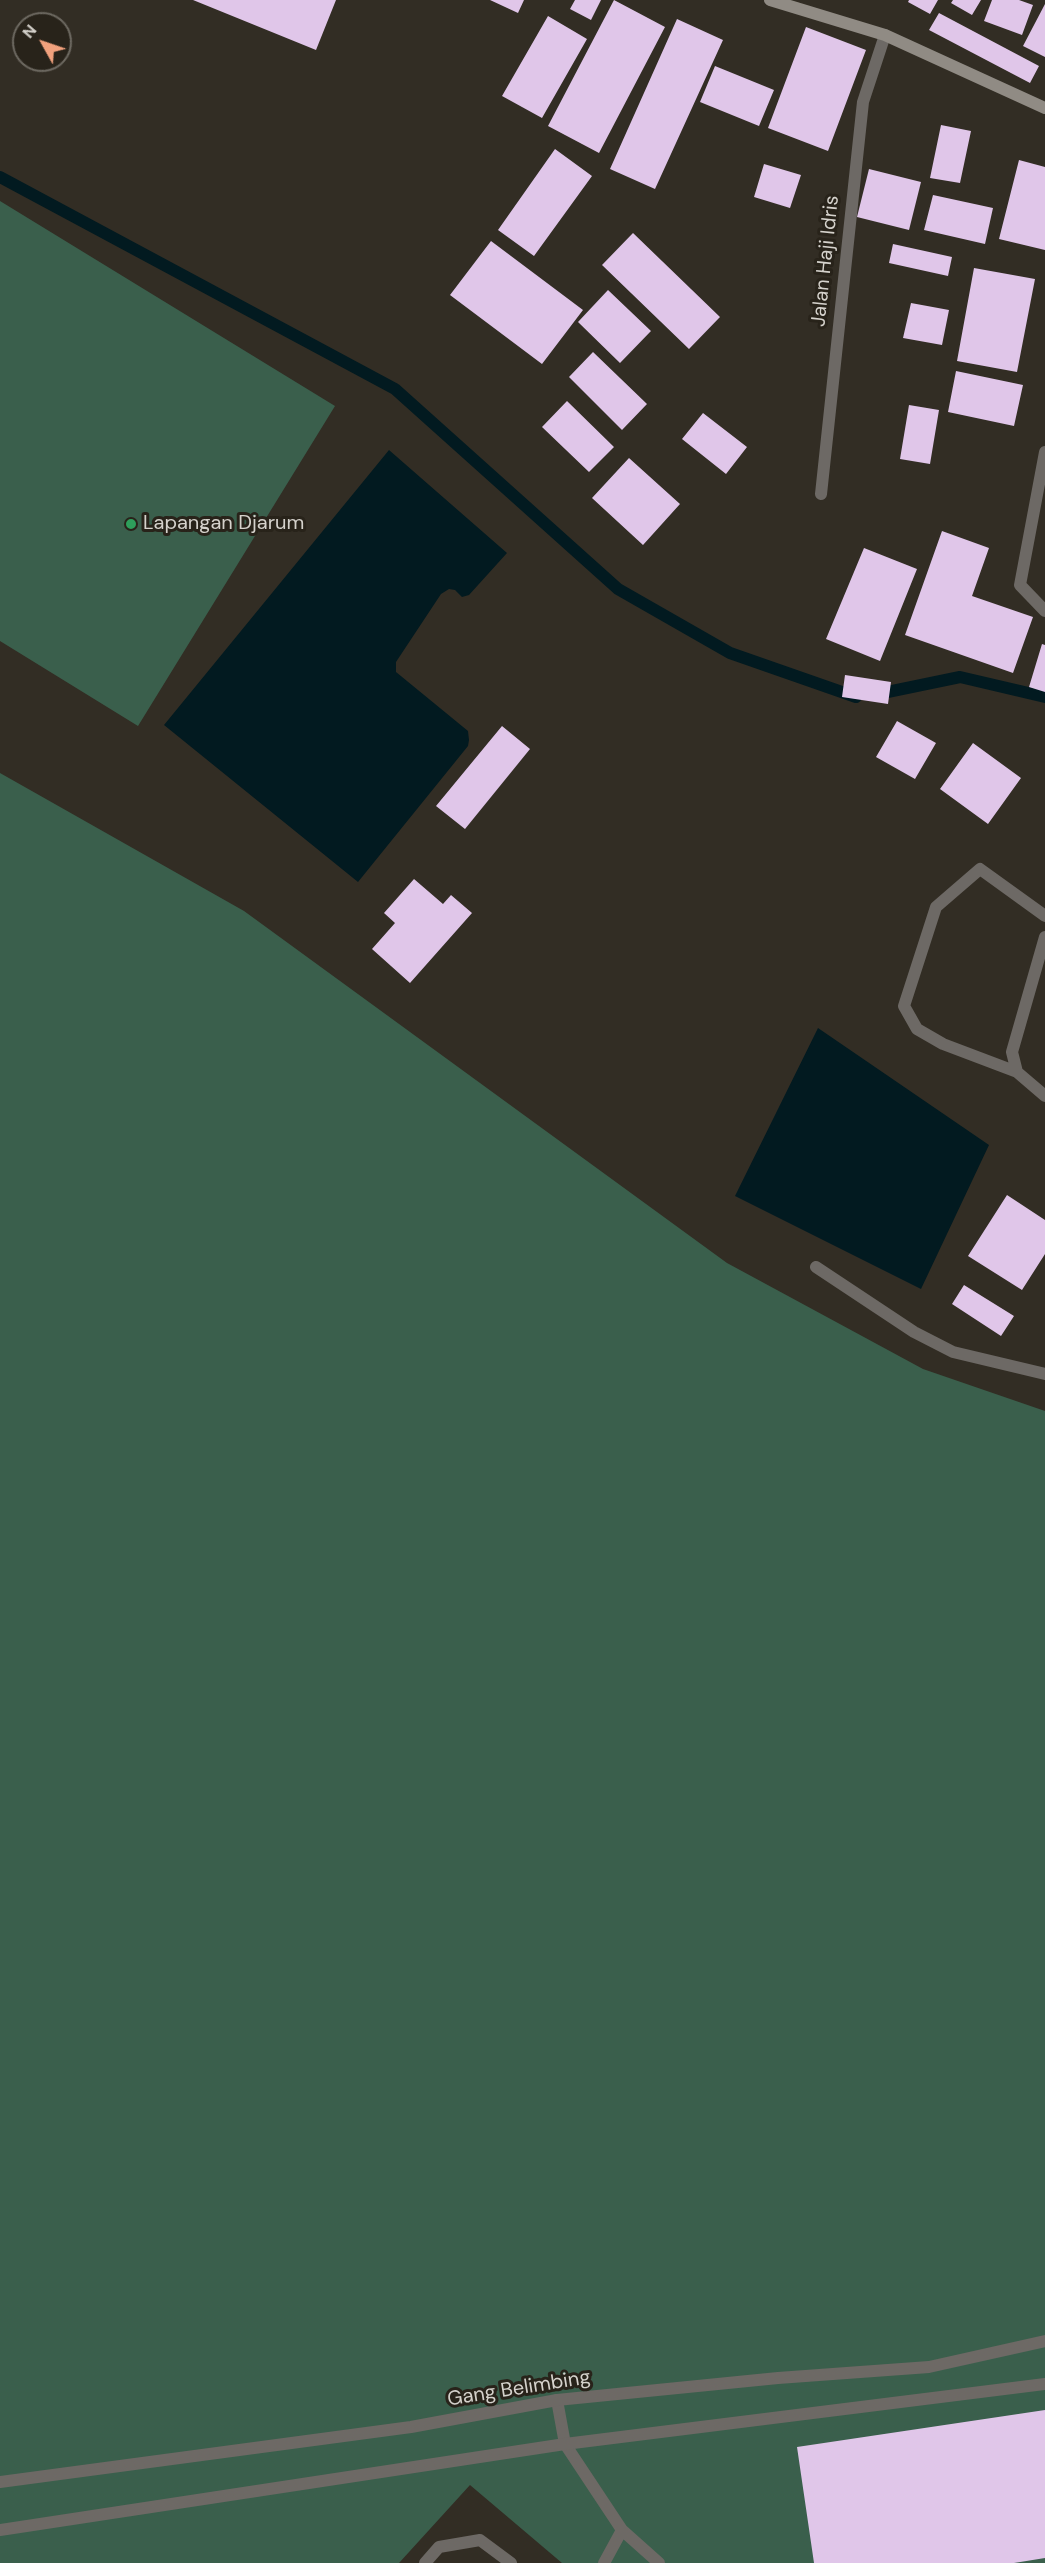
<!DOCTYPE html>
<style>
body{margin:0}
#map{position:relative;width:1045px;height:2563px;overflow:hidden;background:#322d24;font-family:"DM Sans",sans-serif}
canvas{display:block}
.north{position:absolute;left:12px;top:12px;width:60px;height:60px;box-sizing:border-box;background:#28231a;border:2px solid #6d6961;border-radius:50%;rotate:310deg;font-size:16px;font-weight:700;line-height:24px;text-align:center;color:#d5d2cc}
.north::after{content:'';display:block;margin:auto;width:21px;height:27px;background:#f1a17d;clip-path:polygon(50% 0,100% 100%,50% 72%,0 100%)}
</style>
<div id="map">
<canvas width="1045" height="2563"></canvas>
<div class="north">N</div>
</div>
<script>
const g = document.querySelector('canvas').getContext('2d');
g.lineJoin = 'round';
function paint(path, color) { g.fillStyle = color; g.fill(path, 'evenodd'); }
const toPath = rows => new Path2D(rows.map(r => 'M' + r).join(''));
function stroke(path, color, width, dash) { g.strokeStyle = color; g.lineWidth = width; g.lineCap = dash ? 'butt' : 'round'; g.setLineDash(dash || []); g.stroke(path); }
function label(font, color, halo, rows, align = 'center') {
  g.font = font + ' "DM Sans",sans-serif'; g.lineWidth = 6; g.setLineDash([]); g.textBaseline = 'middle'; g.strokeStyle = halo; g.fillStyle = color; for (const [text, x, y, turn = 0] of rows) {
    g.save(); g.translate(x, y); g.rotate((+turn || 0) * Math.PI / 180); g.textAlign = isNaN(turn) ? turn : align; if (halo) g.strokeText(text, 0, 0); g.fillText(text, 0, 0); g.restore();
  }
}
paint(toPath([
 [0,201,335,406,138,726,0,641],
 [0,773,244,911,727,1263,923,1369,1045,1411,1045,2563,562,2563,470,2485,399,2563,0,2563]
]), '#3a5f4c');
paint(toPath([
 [389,450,507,553,469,595,462,597,455,590,449,589,441,594,396,662,396,672,468,731,469,740,468,746,358,882,164,725],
 [818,1028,989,1145,921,1289,735,1196]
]), '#021a20');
stroke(toPath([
 [0,177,395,389,618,589,730,653,856,697],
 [873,695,960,677,1045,697]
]), '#021a20', 12);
paint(toPath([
 [193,0,336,0,316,50],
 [490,0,524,0,518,13],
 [575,0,601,0,591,20,570,9],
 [614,0,665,27,599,153,548,126],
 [909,0,938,0,930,14,908,2],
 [953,0,981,0,972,15,951,3],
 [992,0,1019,0,1033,5,1022,35,984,21],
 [1045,4,1045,57,1023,46],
 [939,13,1039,66,1030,83,929,30],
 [548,16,587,39,542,118,502,96],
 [677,19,723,40,655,189,610,169],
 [806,27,866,50,828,151,768,128],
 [715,66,774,90,759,126,700,102],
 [941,125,971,131,960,183,930,178],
 [555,149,592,176,534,256,498,230],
 [1019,160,1045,167,1045,250,999,239],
 [764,164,801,175,790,208,754,197],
 [869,169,921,182,909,230,857,217],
 [933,195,993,208,985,244,924,230],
 [633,233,720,317,689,349,602,265],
 [491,241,583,310,542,364,450,295],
 [893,244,952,257,948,276,889,263],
 [974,268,1035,279,1017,372,957,361],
 [608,290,651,331,620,363,578,322],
 [911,303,949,310,942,345,903,338],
 [593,352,647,404,622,430,569,377],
 [956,371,1023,385,1014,426,948,412],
 [567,401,614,447,589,472,542,427],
 [909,405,939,410,930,464,900,459],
 [703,413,747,447,726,474,682,439],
 [629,458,680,504,643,545,592,498],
 [942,531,989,548,972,596,1033,617,1013,673,905,635],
 [864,548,917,569,880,661,826,639],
 [1042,644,1045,645,1045,692,1029,687],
 [845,675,891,682,888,704,842,697],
 [897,721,936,743,915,779,876,757],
 [502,726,530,749,465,829,436,806],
 [973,743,1021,778,988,824,940,789],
 [414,879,443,904,451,895,472,913,410,983,372,949,395,923,384,913],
 [1007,1195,1045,1220,1045,1254,1022,1290,968,1256],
 [964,1285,1014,1316,1001,1336,952,1304],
 [1045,2410,1045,2558,1014,2563,814,2563,797,2447]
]), '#e0c6e9');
stroke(toPath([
 [1045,916,980,869,936,907,904,1006,917,1029,943,1044,1017,1072,1045,1096],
 [1017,1072,1012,1052,1045,937],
 [557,2400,565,2444,622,2530,659,2563],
 [604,2563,622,2530]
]), '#6d6965', 12);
stroke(toPath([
 [1045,452,1020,585,1045,611],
 [821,494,863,102,885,35],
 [816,1267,914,1332,953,1352,1045,1374],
 [0,2482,411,2427,557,2400,778,2378,929,2367,1045,2341],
 [0,2530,565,2444,1045,2384],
 [425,2563,439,2547,480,2540,511,2563]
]), '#6d6965', 12);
stroke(toPath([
 [770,0,885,35,1045,108]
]), '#908b84', 12);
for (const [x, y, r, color] of [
 [131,524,6,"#2e9e5b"]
]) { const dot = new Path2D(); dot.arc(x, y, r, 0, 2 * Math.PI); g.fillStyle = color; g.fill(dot); stroke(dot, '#28231a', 2); }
label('20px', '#d5d2cc', '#28231a', [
 ["Jalan Haji Idris",826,261,-84],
 ["Gang Belimbing",519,2389,-9]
]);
label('20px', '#d5d2cc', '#28231a', [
 ["Lapangan Djarum",143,524]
], 'left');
</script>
